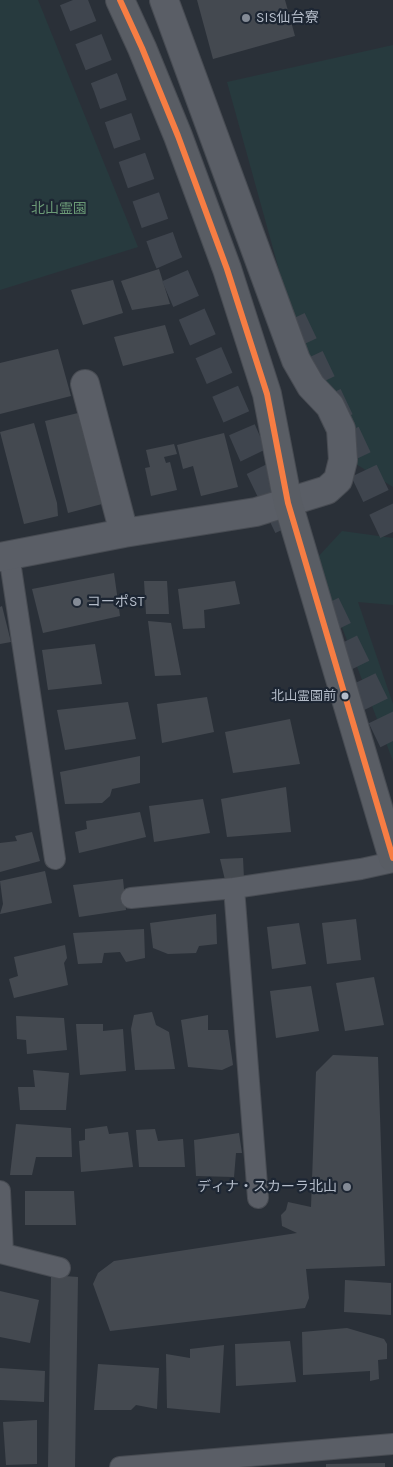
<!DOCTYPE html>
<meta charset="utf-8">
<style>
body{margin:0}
canvas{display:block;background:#2a3038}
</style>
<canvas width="393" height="1467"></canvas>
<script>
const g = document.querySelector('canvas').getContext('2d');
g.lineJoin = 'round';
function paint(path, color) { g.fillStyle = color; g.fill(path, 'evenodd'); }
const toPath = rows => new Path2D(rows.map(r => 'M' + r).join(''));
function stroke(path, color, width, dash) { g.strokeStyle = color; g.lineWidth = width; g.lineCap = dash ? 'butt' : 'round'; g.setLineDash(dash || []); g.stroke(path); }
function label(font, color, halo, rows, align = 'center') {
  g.font = font + ' Karla,"Noto Sans JP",sans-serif'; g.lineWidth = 4.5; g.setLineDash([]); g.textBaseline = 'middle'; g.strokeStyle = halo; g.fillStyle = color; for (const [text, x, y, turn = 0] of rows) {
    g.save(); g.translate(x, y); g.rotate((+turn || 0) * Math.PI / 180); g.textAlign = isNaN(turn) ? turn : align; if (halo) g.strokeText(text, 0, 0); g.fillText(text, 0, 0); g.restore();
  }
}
paint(toPath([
 [0,0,38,0,138,247,0,290],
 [393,45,393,487,348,459,297,335,227,82],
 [342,531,393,538,393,605,358,602,393,704,393,761,316,559]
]), '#273a3e');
paint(toPath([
 [197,0,285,0,295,36,213,59],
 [159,269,170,304,132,310,121,281],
 [113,280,123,313,83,325,71,290],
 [165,325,174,353,123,366,114,337],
 [58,349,71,396,0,414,0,363],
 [78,413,102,504,68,513,45,421],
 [34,423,57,503,58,516,24,524,0,432],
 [224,433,238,487,201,496,193,466,183,469,177,445],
 [174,444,177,454,164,457,166,463,170,462,177,490,151,496,145,468,150,467,146,450],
 [114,573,120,616,43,633,32,589],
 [144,581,167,581,169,614,146,614],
 [235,581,240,604,204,610,205,628,183,629,178,589],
 [2,606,11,642,0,644,0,607],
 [148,621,171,623,181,675,155,676],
 [95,644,102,684,48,690,42,650],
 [207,697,214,732,162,743,157,704],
 [128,702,136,739,65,750,57,710],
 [290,719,300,764,233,773,225,732],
 [140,756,140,783,112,789,110,796,102,803,65,804,60,772],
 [286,787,291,832,227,837,221,799],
 [203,799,210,833,154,842,149,806],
 [140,812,146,837,79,853,75,832,87,829,86,821],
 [32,832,40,861,0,872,0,843,17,841,15,836],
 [243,858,244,879,225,880,220,859],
 [45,871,52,903,0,914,3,904,0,881],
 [123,879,126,910,79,917,73,885],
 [216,914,217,944,199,946,196,953,168,954,153,948,150,923],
 [356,919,361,960,327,964,322,923],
 [299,923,306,964,272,969,267,927],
 [144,929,145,958,126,962,120,952,104,953,102,963,78,964,73,933],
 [65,945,67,958,64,963,68,985,14,998,9,979,18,976,14,957],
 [374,977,384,1025,345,1031,336,983],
 [311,986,319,1031,276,1038,270,991],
 [152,1012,156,1025,169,1032,175,1069,135,1070,131,1029,134,1015],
 [208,1015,208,1030,228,1030,233,1065,222,1070,188,1067,181,1020],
 [16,1016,64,1018,67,1050,27,1054,26,1040,17,1039],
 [76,1024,103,1024,103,1031,123,1029,126,1071,80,1075],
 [333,1055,378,1057,385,1266,306,1269,309,1298,305,1308,110,1331,93,1284,98,1273,114,1261,297,1233,282,1226,281,1215,286,1210,288,1202,311,1207,316,1072],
 [33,1070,69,1073,66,1110,20,1110,18,1087,35,1087],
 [16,1124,71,1128,72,1157,36,1157,32,1175,10,1175],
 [107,1126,109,1134,128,1132,133,1167,81,1172,79,1141,85,1140,85,1129],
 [155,1129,158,1141,183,1139,185,1167,139,1167,136,1130],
 [239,1133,242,1153,236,1153,234,1177,196,1176,194,1140],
 [25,1191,74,1191,76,1225,25,1225],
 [51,1275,78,1277,75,1467,48,1467],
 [345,1280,391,1283,391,1315,344,1312],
 [0,1291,39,1300,30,1343,0,1337],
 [347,1328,384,1339,387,1344,387,1359,378,1360,379,1379,370,1381,370,1371,303,1375,302,1332],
 [290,1341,296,1382,236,1386,235,1344],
 [224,1345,220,1413,167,1408,166,1354,190,1358,190,1349],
 [98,1364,159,1368,157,1409,136,1405,131,1410,94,1410],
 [0,1368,45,1371,44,1402,0,1400],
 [37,1420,37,1464,6,1465,3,1422],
 [385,1463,385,1467,326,1467,326,1464]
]), '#444950');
stroke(toPath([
 [73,0,107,86,166,255,252,453,288,527],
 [292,319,393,532],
 [326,604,393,741]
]), '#3f454e', 28, [28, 14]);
const lane = toPath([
 [9,555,55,859],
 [234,888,361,869,393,862],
 [131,898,234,888,258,1198],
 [0,1191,3,1253],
 [0,1253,60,1268],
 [120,1467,393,1444]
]);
const street = toPath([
 [85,384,124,533],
 [0,557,124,533,256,512,327,490,338,480,343,460,341,429,330,406,311,386,296,360,164,0]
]);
const secondary = toPath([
 [120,0,142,48,178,136,227,269,267,394,288,503,393,858]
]);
stroke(lane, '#484c53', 22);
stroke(street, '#484c53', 30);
stroke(secondary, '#484c53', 30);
stroke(lane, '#5a5e66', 20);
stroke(street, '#5a5e66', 28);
stroke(secondary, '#595d64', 28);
stroke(toPath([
 [120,0,142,48,178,136,227,269,267,394,288,503,393,858]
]), '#f77d43', 6);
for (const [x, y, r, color] of [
 [246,18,5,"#848b96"],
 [77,602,5,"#848b96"],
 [345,696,4.5,"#b4bcc9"],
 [347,1187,5,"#848b96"]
]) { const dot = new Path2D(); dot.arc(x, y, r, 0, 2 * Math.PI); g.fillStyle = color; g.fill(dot); stroke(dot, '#1d2633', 2); }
label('13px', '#b4bcc9', '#1d2633', [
 ["北山霊園前",336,696]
], 'right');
label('14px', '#b4bcc9', '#1d2633', [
 ["SIS仙台寮",256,18],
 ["コーポST",87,602],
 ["ディナ・スカーラ北山",337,1187,"right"]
], 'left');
label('14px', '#6b9a76', '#1d2633', [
 ["北山霊園",59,209]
]);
</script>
